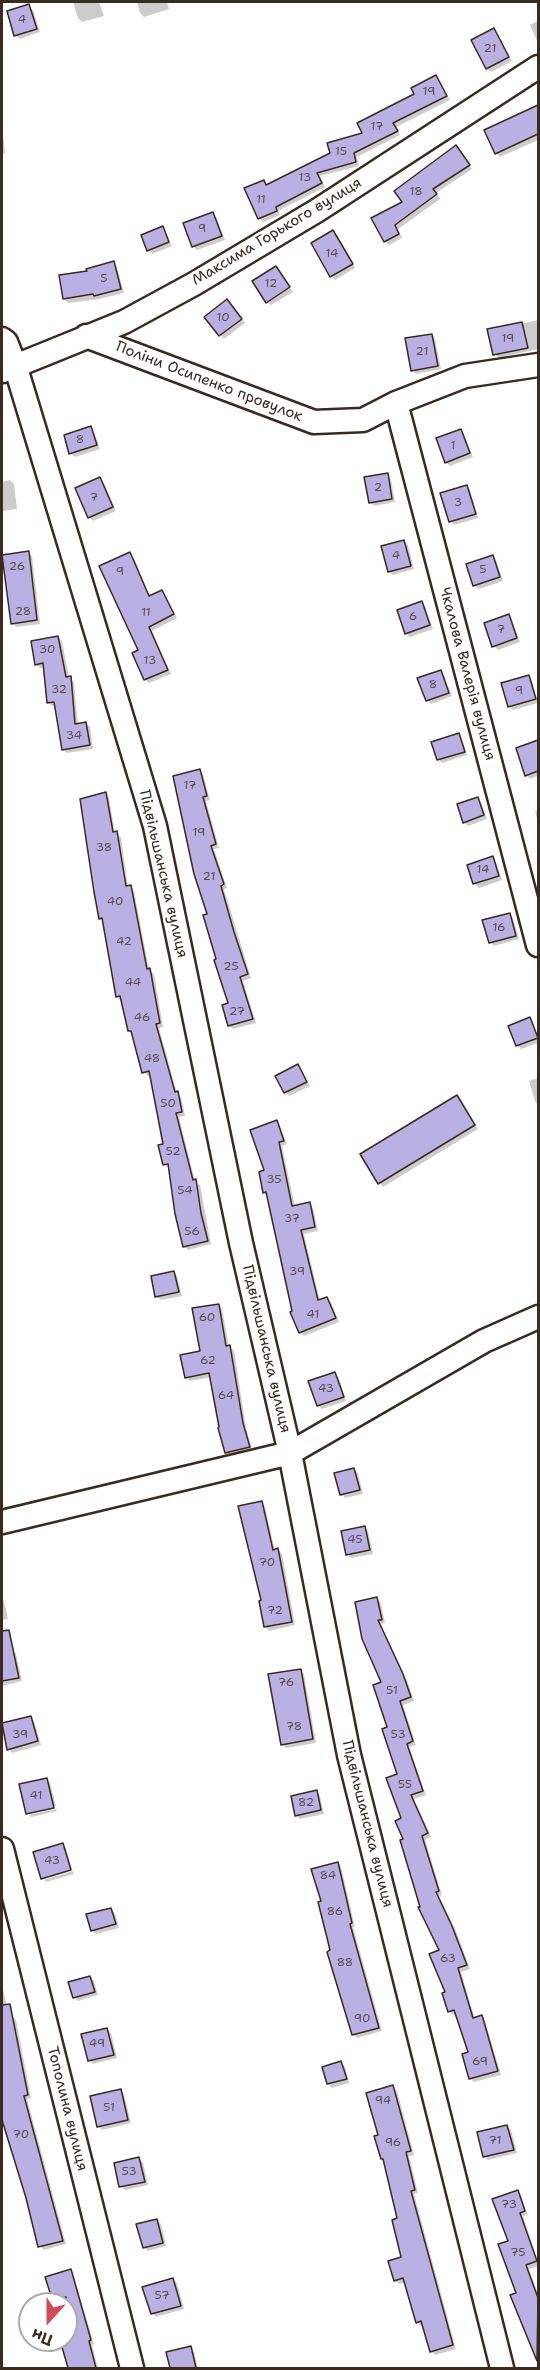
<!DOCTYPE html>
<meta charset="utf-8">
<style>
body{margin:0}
#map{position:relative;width:540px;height:2370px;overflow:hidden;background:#fff;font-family:"Shantell Sans",sans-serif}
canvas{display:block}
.frame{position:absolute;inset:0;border:3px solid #3b2a1e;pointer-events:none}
.north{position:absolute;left:18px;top:2292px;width:60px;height:60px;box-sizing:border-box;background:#fff;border:2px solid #b1aaa5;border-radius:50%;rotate:201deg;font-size:16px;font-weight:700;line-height:24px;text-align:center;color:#3b2a1e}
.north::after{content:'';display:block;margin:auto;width:21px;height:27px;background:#d1495b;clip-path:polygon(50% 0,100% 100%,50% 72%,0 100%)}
</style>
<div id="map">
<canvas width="540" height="2370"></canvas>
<div class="frame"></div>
<div class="north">Пн</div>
</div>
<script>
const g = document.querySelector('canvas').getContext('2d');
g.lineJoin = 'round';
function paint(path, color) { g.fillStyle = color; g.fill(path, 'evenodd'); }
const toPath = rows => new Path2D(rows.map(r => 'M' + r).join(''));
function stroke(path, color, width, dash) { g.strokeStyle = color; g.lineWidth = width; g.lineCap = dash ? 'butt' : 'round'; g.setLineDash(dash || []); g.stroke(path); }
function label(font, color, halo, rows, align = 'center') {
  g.font = font + ' "Shantell Sans",sans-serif'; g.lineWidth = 5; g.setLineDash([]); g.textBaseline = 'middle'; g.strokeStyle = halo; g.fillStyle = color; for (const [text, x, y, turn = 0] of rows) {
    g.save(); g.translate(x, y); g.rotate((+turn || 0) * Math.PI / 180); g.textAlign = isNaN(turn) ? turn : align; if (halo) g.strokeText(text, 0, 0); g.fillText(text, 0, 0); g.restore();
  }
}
paint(toPath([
 [73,2,99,2,104,16,82,22,78,18],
 [137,2,167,2,169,9,144,17,140,13],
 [29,6,33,10,40,32,20,39,16,35],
 [538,21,538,43,530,25],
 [494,30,512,61,491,72,487,68],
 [436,77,450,100,396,127,400,135,357,157,359,166,320,176,325,187,278,211,280,215,263,222,259,218,263,182,268,186,331,154,364,134],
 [535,108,538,112,538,140,500,157,496,153],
 [2,125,5,154,2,154],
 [456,147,472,169,436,193,440,199,398,229,402,238,389,245,385,241,405,202],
 [212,213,216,217,225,240,197,250,193,246],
 [162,228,172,246,152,254,149,250],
 [336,236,355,268,335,280,313,244],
 [113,263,117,267,124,293,99,299,68,303,64,299,89,272],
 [276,268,293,292,271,305,267,302],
 [230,305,245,323,224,339,206,318],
 [538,320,538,349,499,358,495,354,489,331],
 [432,335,435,339,441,369,416,374,412,370],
 [90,428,94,432,100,449,75,457,71,453],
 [461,430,464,434,473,457,450,466,446,462],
 [387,475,391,479,395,502,374,506,370,502],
 [100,479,104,483,116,511,93,521,89,517],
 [10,480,14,484,17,509,2,511,2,482],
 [466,486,470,490,478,518,454,525,451,521],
 [404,541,408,545,414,569,393,575,389,571],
 [28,553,32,556,40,624,16,627,13,623],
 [130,554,134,558,150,597,161,592,177,618,152,631,171,674,149,683,145,679,140,651],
 [492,557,496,560,503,581,479,589,475,585],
 [422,603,425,606,433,629,410,637,406,633],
 [508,616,512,620,520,642,498,650,494,646],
 [58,637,62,641,69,678,74,682,78,725,86,724,90,727,93,749,67,753,63,749,56,706,52,706,48,702,45,667,40,668,36,664],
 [440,671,444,675,452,696,431,704,427,700],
 [528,677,532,681,538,703,513,710,509,706],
 [458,735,462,739,467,755,442,763,438,759],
 [538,742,538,776,530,779,526,775,518,749],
 [199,770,203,774,210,800,206,801,219,848,214,849,227,888,224,889,251,978,243,981,256,1023,233,1029,229,1026,230,1004,218,960,209,915],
 [105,794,109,798,115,833,121,837,128,887,134,891,149,970,154,974,163,1027,159,1028,177,1093,181,1097,185,1116,179,1117,195,1181,200,1185,211,1244,188,1250,184,1246,170,1168,164,1164,165,1145,151,1075,148,1076,144,1072,133,1034,130,1030,121,1000,117,996,104,922,101,918],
 [477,799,481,803,487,819,468,826,464,822],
 [538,810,538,822,535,811],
 [492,858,496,862,502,880,479,888,475,884,469,866],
 [509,914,513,918,519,939,494,946,490,942],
 [530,1019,538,1035,538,1043,521,1049,517,1045],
 [298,1065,310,1086,289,1096,277,1076],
 [538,1078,538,1105,535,1101,529,1081],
 [457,1097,478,1129,383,1187,362,1155],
 [276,1122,280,1126,287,1144,282,1146,295,1207,310,1204,313,1208,318,1231,304,1234,320,1301,327,1298,331,1302,339,1322,304,1336,300,1332,293,1312,269,1196,265,1192,266,1171],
 [173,1272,177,1276,182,1296,161,1300,157,1297],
 [218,1305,222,1309,229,1347,234,1350,246,1428,252,1450,230,1457,226,1453,212,1377,190,1381,186,1377,202,1352],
 [335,1374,339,1378,346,1401,322,1409,318,1405],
 [354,1469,358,1473,363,1494,345,1498,341,1494],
 [262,1503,265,1507,275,1551,278,1550,282,1554,295,1625,269,1631,265,1627,263,1601],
 [364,1528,368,1531,373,1554,351,1558,347,1554],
 [2,1599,4,1601,8,1619,2,1620],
 [377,1599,381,1603,385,1623,380,1624,407,1680,414,1701,403,1705,416,1745,409,1747,426,1795,414,1799,431,1837,425,1840,442,1895,439,1896,456,1931,470,1969,461,1972,475,2019,482,2017,485,2021,501,2075,474,2082,470,2078,470,2053,457,2014,453,2015,449,2011,441,1951,421,1907,405,1839,399,1775,389,1728,383,1683,364,1639],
 [13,1650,16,1654,22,1681,2,1686,2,1652],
 [300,1670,304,1674,316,1743,286,1748,282,1744],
 [30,1717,34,1721,41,1745,12,1753,9,1749,2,1725],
 [46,1779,50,1783,56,1806,28,1812,28,1814,20,1786],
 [317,1792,320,1796,324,1814,300,1819,296,1815],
 [56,1809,57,1811,31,1817,29,1815],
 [63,1845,66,1849,72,1869,43,1879,35,1853],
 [338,1863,341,1867,355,1927,353,1927,382,2031,357,2038,353,2034,332,1952],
 [73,1871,74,1874,46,1882,44,1880],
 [111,1909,115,1913,119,1928,96,1934,92,1930],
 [90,1977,94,1981,98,1995,78,2001,75,1998],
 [2,1984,9,2017,12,2016,16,2020,31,2098,27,2099,66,2244,44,2250,40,2246,2,2115],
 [107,2029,111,2033,117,2058,93,2064,89,2060],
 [341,2063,345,2067,349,2083,332,2088,328,2084],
 [393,2087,397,2091,414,2155,409,2156,418,2193,414,2194,456,2349,435,2355,431,2351,423,2325,421,2326,417,2322,406,2282,399,2284,395,2280,402,2258,399,2219,385,2162,382,2159,380,2136],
 [121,2090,124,2094,131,2123,102,2130,98,2126],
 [507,2126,511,2130,517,2153,488,2160,485,2157],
 [139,2159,143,2163,148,2185,125,2190,121,2186],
 [517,2192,521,2195,528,2215,523,2216,538,2262,538,2266,529,2269,538,2294,538,2359,512,2296,518,2294,510,2242],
 [157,2221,161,2224,166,2246,148,2251,144,2247],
 [70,2270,73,2274,94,2344,92,2345,98,2368,69,2368,62,2340,66,2340,66,2304,56,2304,47,2278],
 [173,2280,177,2283,184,2309,156,2317,152,2313],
 [190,2348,194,2352,198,2368,171,2368,168,2353]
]), '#0003');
const building = toPath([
 [29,4,37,29,14,36,7,11,29,4],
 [494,28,509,57,486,69,471,40,494,28],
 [436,75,447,96,393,123,398,131,354,153,356,162,317,173,322,183,276,207,277,211,258,219,244,188,264,180,266,185,330,153,327,143,362,133,357,123,414,94,411,88,436,75],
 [538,105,538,134,495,154,484,130,538,105],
 [456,145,470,165,433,189,437,194,395,225,399,234,384,242,371,218,402,202,394,191,456,145],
 [213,212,222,236,192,247,183,223,213,212],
 [163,226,169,242,147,251,141,235,163,226],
 [333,230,353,264,330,277,311,243,333,230],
 [114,261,121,289,94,296,93,294,63,299,59,275,87,271,86,269,114,261],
 [276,266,290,287,266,303,252,281,276,266],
 [227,299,242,319,219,336,204,317,227,299],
 [522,322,528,348,493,355,487,329,522,322],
 [432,334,438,366,411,371,405,338,432,334],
 [91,426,97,445,69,454,64,435,91,426],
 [461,429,470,453,445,463,436,438,461,429],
 [388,473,392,499,369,503,364,477,388,473],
 [100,477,113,507,88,518,75,488,100,477],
 [467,485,476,514,449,522,440,493,467,485],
 [404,540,411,566,388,572,381,546,404,540],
 [29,551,37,620,11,624,2,555,29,551],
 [130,552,149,596,162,590,174,614,149,627,168,670,144,680,132,653,138,650,99,566,130,552],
 [493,555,500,577,473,586,466,564,493,555],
 [422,601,430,625,405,634,397,610,422,601],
 [509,614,517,638,492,647,484,623,509,614],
 [58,636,66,677,71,676,75,724,86,722,90,745,62,750,54,702,47,703,43,663,35,665,31,641,58,636],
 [441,670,449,693,426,701,417,678,441,670],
 [529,675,536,699,508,707,501,683,529,675],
 [459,733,465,752,437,760,431,742,459,733],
 [538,740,538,771,525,776,516,748,538,740],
 [200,769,207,796,203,797,216,844,211,846,224,884,221,886,234,932,248,974,240,977,253,1019,228,1026,222,1005,228,1003,214,960,216,959,203,915,207,914,194,874,173,776,200,769],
 [106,792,113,832,117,831,126,886,131,885,147,969,150,968,160,1023,156,1024,175,1092,178,1091,182,1112,176,1113,193,1180,196,1179,201,1213,208,1241,183,1247,175,1214,168,1164,163,1165,158,1145,163,1144,149,1071,142,1073,131,1031,128,1031,120,996,116,997,102,918,99,919,94,892,80,799,106,792],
 [478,797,484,815,463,823,457,804,478,797],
 [493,856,499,876,473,884,467,865,493,856],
 [510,913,516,936,489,943,482,920,510,913],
 [530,1017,538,1038,516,1046,508,1026,530,1017],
 [298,1064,307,1082,284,1093,275,1076,298,1064],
 [457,1095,475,1125,378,1184,360,1154,457,1095],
 [277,1120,284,1141,279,1142,292,1206,310,1202,315,1227,301,1230,318,1300,327,1297,336,1318,299,1333,290,1312,292,1311,266,1192,263,1193,259,1172,264,1170,250,1130,277,1120],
 [174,1271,179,1292,155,1297,151,1276,174,1271],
 [219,1304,226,1346,230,1345,243,1423,250,1447,225,1453,218,1428,219,1427,209,1373,185,1378,180,1355,200,1351,192,1308,219,1304],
 [335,1372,344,1397,317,1406,308,1381,335,1372],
 [354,1468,360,1490,340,1495,334,1473,354,1468],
 [262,1501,273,1550,278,1548,292,1622,264,1627,259,1601,261,1600,238,1506,262,1501],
 [365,1526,370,1550,346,1555,341,1531,365,1526],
 [377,1597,382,1620,378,1620,403,1674,411,1697,400,1701,413,1741,407,1744,423,1791,411,1795,428,1833,422,1836,439,1891,436,1892,452,1926,467,1965,458,1968,473,2018,482,2015,498,2071,469,2079,462,2054,468,2052,454,2010,448,2012,442,1993,445,1992,429,1954,439,1950,418,1907,420,1907,400,1840,403,1839,395,1821,401,1818,386,1778,397,1774,382,1729,387,1727,373,1685,381,1682,362,1639,355,1602,377,1597],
 [9,1630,19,1678,2,1681,2,1631,9,1630],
 [301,1669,313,1739,281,1745,268,1674,301,1669],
 [31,1716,38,1741,7,1750,2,1723,31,1716],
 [47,1778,54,1808,26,1814,19,1784,47,1778],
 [317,1790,321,1810,295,1816,291,1796,317,1790],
 [63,1843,71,1870,41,1879,33,1852,63,1843],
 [338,1862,352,1923,350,1924,379,2028,352,2035,327,1952,330,1950,318,1902,321,1901,311,1869,338,1862],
 [111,1908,116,1924,91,1931,86,1914,111,1908],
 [90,1976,95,1992,73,1998,68,1982,90,1976],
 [10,2004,28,2095,24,2096,63,2241,38,2247,26,2198,2,2120,2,2005,10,2004],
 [107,2028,114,2055,88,2061,81,2034,107,2028],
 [341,2061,347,2079,327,2084,322,2067,341,2061],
 [393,2085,411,2151,406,2152,415,2190,411,2191,453,2345,430,2352,421,2321,416,2323,403,2278,394,2281,388,2261,401,2257,392,2220,397,2218,383,2159,381,2159,374,2136,378,2135,366,2093,393,2085],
 [121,2089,128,2120,97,2127,90,2096,121,2089],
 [507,2125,514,2150,483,2157,477,2132,507,2125],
 [139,2157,145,2182,119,2187,114,2163,139,2157],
 [518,2190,525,2211,520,2213,537,2261,526,2265,538,2298,537,2361,510,2295,516,2293,498,2244,508,2241,492,2199,518,2190],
 [157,2219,163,2243,143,2248,136,2224,157,2219],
 [71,2269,91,2340,89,2341,96,2368,68,2368,60,2340,66,2340,66,2297,53,2302,45,2277,71,2269],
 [173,2278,181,2306,151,2314,142,2287,173,2278],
 [191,2346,196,2368,170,2368,166,2352,191,2346]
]);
paint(building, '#b9b1e3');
stroke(building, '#3b2a1e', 1.5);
const minor = toPath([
 [86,336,314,422,363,420,396,403,465,376,538,365],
 [2,339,6,342,15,365,155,826,241,1243,290,1453,349,1755,502,2368],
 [3,371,124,322,194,284,318,210,538,67],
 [396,403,538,945],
 [2,1522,290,1453,484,1341,538,1317],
 [2,1849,132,2368]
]);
stroke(minor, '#3b2a1e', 27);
stroke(minor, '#fff', 22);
label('12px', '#5a4c4f', null, [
 ["4",22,20],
 ["21",490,49],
 ["19",429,92],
 ["17",377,127],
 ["15",341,152],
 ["13",305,178],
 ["18",416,192],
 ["11",261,200],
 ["9",202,229],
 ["14",332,254],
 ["5",104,279],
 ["12",271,284],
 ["10",223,318],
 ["19",508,339],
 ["21",422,352],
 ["8",80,440],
 ["1",453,446],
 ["2",378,488],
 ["7",94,498],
 ["3",458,503],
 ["4",396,556],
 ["26",17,567],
 ["5",483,570],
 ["9",120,572],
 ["28",23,612],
 ["11",146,613],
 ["6",413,617],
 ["7",501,630],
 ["30",47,650],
 ["13",150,661],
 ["8",433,685],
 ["32",59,690],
 ["9",519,691],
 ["34",74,736],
 ["17",190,786],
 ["19",199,833],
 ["38",104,848],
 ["14",483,870],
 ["21",209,877],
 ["40",115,902],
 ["16",499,928],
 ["42",124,942],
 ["25",231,967],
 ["44",133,983],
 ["27",237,1012],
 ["46",142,1018],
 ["48",152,1059],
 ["50",168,1104],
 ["52",173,1152],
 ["35",274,1180],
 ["54",185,1191],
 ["37",292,1219],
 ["56",192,1232],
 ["39",297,1272],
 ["41",313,1315],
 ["60",207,1318],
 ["62",208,1361],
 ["43",326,1389],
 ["64",226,1396],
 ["45",355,1540],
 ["70",267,1563],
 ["72",275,1611],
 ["76",286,1683],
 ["51",392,1691],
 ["78",294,1727],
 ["39",20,1735],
 ["53",398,1735],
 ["55",405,1785],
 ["41",36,1796],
 ["82",306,1803],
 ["43",52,1861],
 ["84",328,1876],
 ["86",335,1912],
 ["63",448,1959],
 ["88",345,1963],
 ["90",362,2019],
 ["49",97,2044],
 ["69",480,2062],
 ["94",383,2101],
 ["51",109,2108],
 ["70",21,2135],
 ["71",495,2141],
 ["96",393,2143],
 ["53",129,2172],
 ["73",509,2205],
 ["75",518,2253],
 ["57",162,2296]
]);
label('15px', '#3b2a1e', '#fff', [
 ["Максима Горького вулиця",277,232,-31],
 ["Поліни Осипенко провулок",209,382,21],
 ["Чкалова Валерія вулиця",467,674,75],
 ["Підвільшанська вулиця",163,874,77],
 ["Підвільшанська вулиця",266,1349,77],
 ["Підвільшанська вулиця",367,1824,76],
 ["Тополина вулиця",67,2109,76]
]);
</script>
